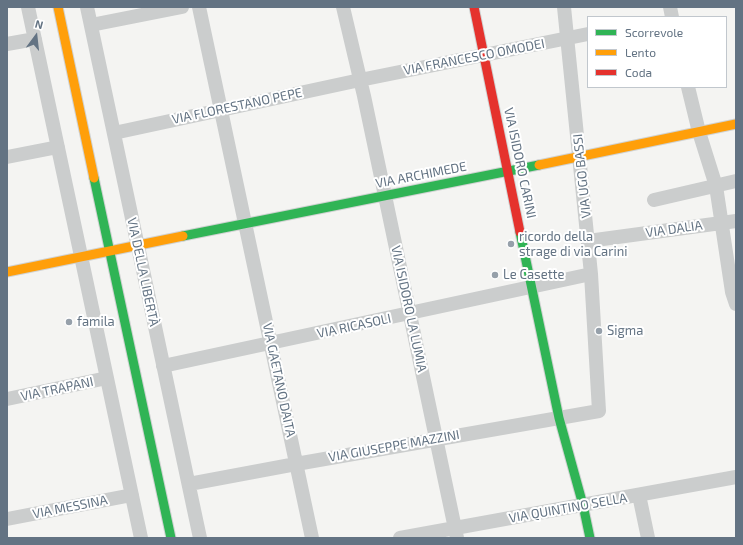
<!DOCTYPE html>
<meta charset="utf-8">
<style>
body{margin:0}
#map{position:relative;width:743px;height:545px;overflow:hidden;background:#f4f4f2;font-family:"Exo 2",sans-serif}
canvas{display:block}
.frame{position:absolute;inset:0;border:8px solid #637383;pointer-events:none}
.legend{position:absolute;left:587px;top:16px;width:140px;height:72px;box-sizing:border-box;background:#fff;border:1px solid #c1c7cd;margin:0;padding:5px 7px;list-style:none;font-size:12px;color:#637383}
.legend li{display:flex;align-items:center;gap:8px;height:20px}
.legend b{width:20px;border:1px solid #c1c7cd}
.north{position:absolute;left:16px;top:16px;width:40px;height:40px;-webkit-text-stroke:3px #fff;paint-order:stroke;rotate:15deg;font-size:11px;font-weight:700;line-height:16px;text-align:center;color:#637383}
.north::after{content:'';display:block;margin:auto;width:14px;height:18px;background:#637383;clip-path:polygon(50% 0,100% 100%,50% 72%,0 100%)}
</style>
<div id="map">
<canvas width="743" height="545"></canvas>
<div class="frame"></div>
<ul class="legend">
<li><b style="height:5px;background:#30b455"></b>Scorrevole</li>
<li><b style="height:5px;background:#ff9f0a"></b>Lento</li>
<li><b style="height:5px;background:#e5322d"></b>Coda</li>
</ul>
<div class="north">N</div>
</div>
<script>
const g = document.querySelector('canvas').getContext('2d');
g.lineJoin = 'round';
const toPath = rows => new Path2D(rows.map(r => 'M' + r).join(''));
function stroke(path, color, width, dash) { g.strokeStyle = color; g.lineWidth = width; g.lineCap = dash ? 'butt' : 'round'; g.setLineDash(dash || []); g.stroke(path); }
function label(font, color, halo, rows, align = 'center') {
  g.font = font + ' "Exo 2",sans-serif'; g.lineWidth = 4; g.setLineDash([]); g.textBaseline = 'middle'; g.strokeStyle = halo; g.fillStyle = color; for (const [text, x, y, turn = 0] of rows) {
    g.save(); g.translate(x, y); g.rotate((+turn || 0) * Math.PI / 180); g.textAlign = isNaN(turn) ? turn : align; if (halo) g.strokeText(text, 0, 0); g.fillText(text, 0, 0); g.restore();
  }
}
const fast = toPath([
 [94,178,171,538],
 [520,232,559,418,583,505,590,538],
 [183,236,539,165]
]);
const slow = toPath([
 [58,7,94,178],
 [539,165,736,124],
 [7,272,183,236]
]);
const jam = toPath([
 [474,7,520,232]
]);
stroke(fast, '#d0d2d2', 11);
stroke(slow, '#d0d2d2', 11);
stroke(jam, '#d0d2d2', 11);
stroke(toPath([
 [28,7,141,538],
 [87,7,200,538],
 [199,7,312,538],
 [343,7,364,96,457,538],
 [670,7,672,17],
 [91,25,182,7],
 [7,44,35,39],
 [688,87,699,132,716,186,732,292,736,304],
 [114,133,360,80,588,34],
 [7,157,58,147],
 [654,200,736,181],
 [588,241,736,221],
 [163,366,591,274],
 [7,399,107,378],
 [189,484,296,464,599,411,591,274,564,7],
 [639,495,648,538],
 [7,519,132,495],
 [400,538,736,477]
]), '#cbcdcd', 14);
stroke(fast, '#30b455', 9);
stroke(slow, '#ff9f0a', 9);
stroke(jam, '#e5322d', 9);
for (const [x, y, r, color] of [
 [511,244,4,"#96a0aa"],
 [495,275,4,"#96a0aa"],
 [69,322,4,"#96a0aa"],
 [599,331,4,"#96a0aa"]
]) { const dot = new Path2D(); dot.arc(x, y, r, 0, 2 * Math.PI); g.fillStyle = color; g.fill(dot); stroke(dot, '#fff', 1.5); }
label('13px', '#637383', '#fff', [
 ["VIA FRANCESCO OMODEI",474,57,-11],
 ["VIA FLORESTANO PEPE",237,106,-12],
 ["VIA ISIDORO CARINI",520,163,78],
 ["VIA ARCHIMEDE",421,175,-11],
 ["VIA UGO BASSI",582,176,-96],
 ["VIA DALIA",674,229,-8],
 ["VIA DELLA LIBERTÀ",143,272,78],
 ["VIA ISIDORO LA LUMIA",409,309,78],
 ["VIA RICASOLI",354,326,-12],
 ["VIA GAETANO DAITA",279,380,78],
 ["VIA TRAPANI",57,389,-12],
 ["VIA GIUSEPPE MAZZINI",394,446,-10],
 ["VIA MESSINA",70,507,-11],
 ["VIA QUINTINO SELLA",568,508,-10]
]);
label('13px', '#637383', '#fff', [
 ["ricordo della",519,237],
 ["strage di via Carini",519,252],
 ["Le Casette",503,275],
 ["famila",77,322],
 ["Sigma",607,331]
], 'left');
</script>
